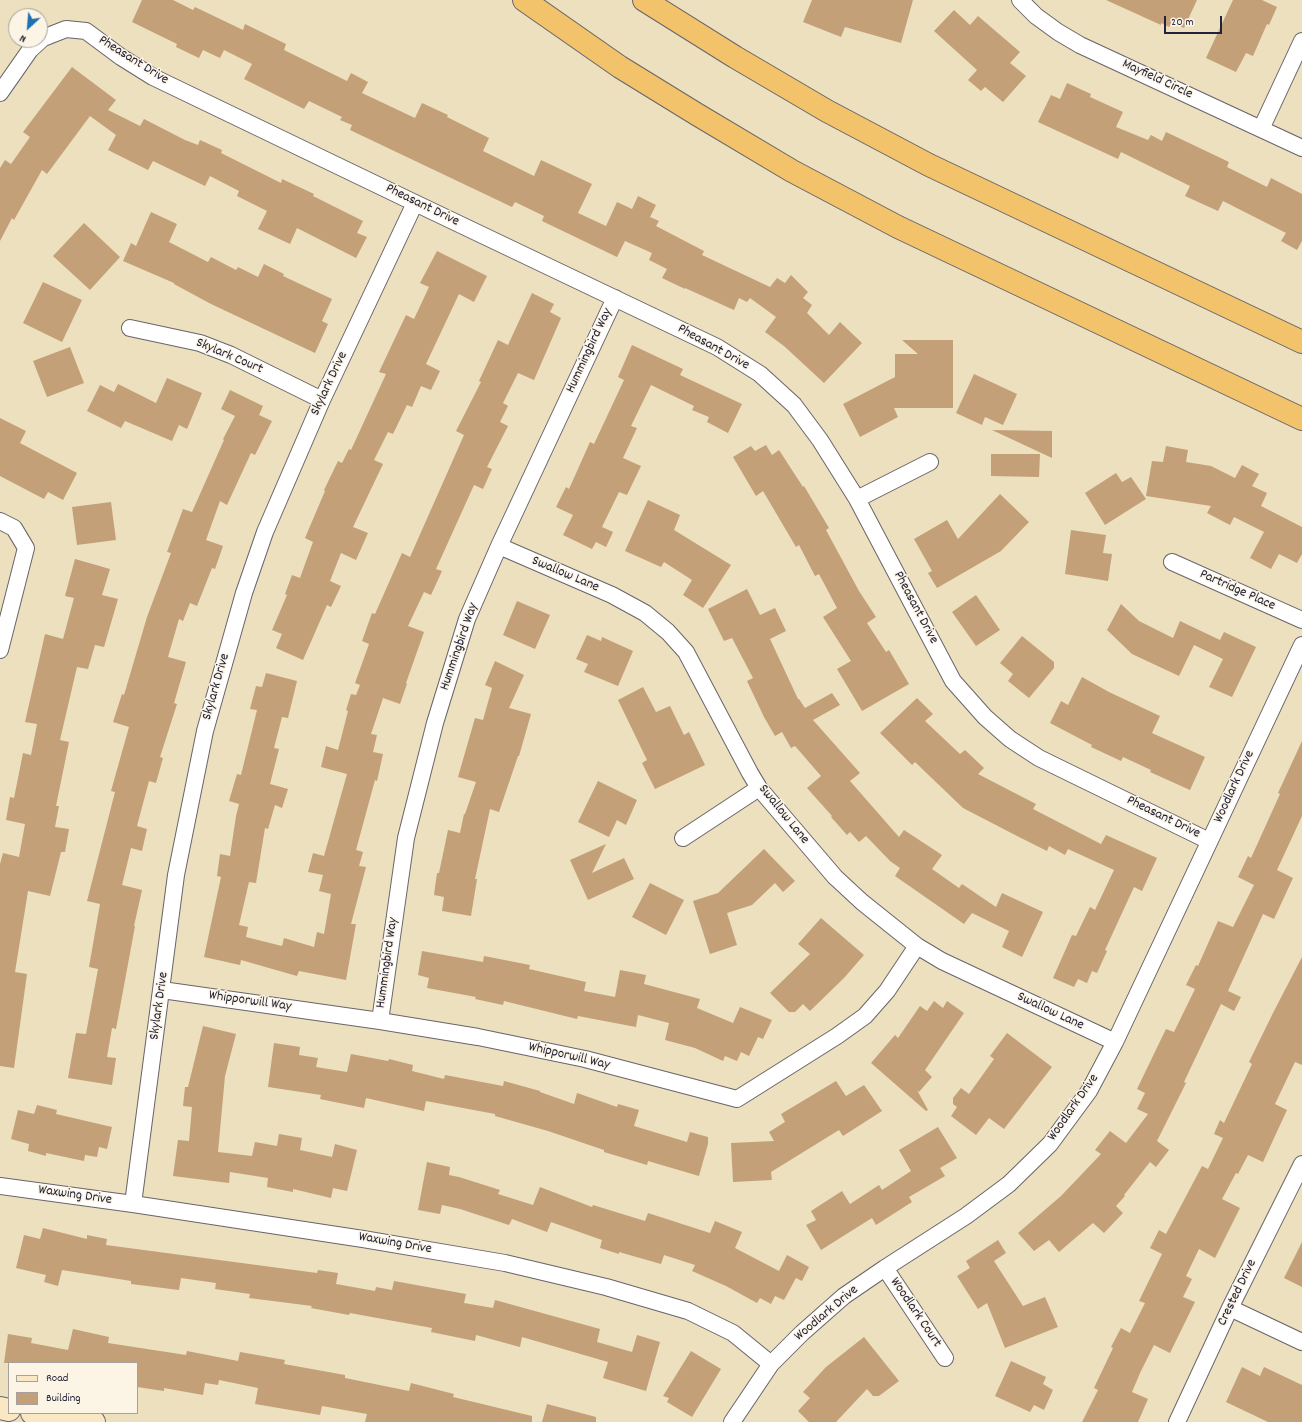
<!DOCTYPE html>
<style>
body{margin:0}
#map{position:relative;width:1302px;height:1422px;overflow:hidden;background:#ece0be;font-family:Dekko,sans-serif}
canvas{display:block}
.legend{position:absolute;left:8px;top:1362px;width:130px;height:52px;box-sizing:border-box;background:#fcf5e5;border:1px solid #a5a1a1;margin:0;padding:5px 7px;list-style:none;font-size:12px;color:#22223b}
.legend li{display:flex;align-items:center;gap:8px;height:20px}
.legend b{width:20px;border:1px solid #a5a1a1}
.north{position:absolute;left:8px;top:8px;width:40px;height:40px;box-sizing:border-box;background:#fcf5e5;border:1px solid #a5a1a1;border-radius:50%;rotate:206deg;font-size:11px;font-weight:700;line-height:16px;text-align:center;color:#22223b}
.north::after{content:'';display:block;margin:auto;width:14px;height:18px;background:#1f6fb2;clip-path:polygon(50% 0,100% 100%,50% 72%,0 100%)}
.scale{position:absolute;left:1164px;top:16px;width:58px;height:18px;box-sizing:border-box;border:2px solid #22223b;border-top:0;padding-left:5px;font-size:12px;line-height:14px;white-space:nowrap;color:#22223b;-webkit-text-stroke:3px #fcf5e5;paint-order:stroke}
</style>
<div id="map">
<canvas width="1302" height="1422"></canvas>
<ul class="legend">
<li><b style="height:5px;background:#fae7c3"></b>Road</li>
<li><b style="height:11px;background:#c3a078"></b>Building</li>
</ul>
<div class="north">N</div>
<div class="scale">20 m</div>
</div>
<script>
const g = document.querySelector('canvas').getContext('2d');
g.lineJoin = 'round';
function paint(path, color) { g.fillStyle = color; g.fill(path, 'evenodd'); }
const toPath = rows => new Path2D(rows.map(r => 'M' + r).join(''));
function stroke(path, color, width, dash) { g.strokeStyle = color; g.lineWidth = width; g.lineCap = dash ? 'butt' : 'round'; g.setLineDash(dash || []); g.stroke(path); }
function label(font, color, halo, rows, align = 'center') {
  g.font = font + ' Dekko,sans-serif'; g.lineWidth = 3; g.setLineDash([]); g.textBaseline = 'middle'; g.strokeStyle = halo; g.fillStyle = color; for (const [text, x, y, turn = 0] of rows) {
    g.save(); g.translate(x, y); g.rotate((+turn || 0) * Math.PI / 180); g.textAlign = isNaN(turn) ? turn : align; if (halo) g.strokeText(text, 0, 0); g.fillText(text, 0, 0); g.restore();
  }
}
paint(toPath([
 [142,0,173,0,193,10,195,7,243,30,245,24,286,44,284,50,347,81,351,73,368,82,362,93,415,118,422,103,448,115,447,117,489,138,483,151,534,176,541,160,592,184,578,213,606,226,617,202,632,209,638,196,656,205,650,217,659,221,656,226,704,251,702,255,770,287,777,278,785,283,791,275,808,292,803,298,812,305,807,313,829,335,840,322,862,343,824,383,784,346,765,332,776,317,750,298,747,302,739,298,734,310,685,288,685,289,662,278,667,269,649,260,652,253,625,241,617,257,542,221,544,216,515,202,512,207,350,130,352,125,340,120,342,117,309,101,304,109,244,79,252,64,224,50,220,58,203,50,199,58,176,47,177,44,132,22],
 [812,0,913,0,901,43,845,27,841,37,803,22],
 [1106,0,1197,0,1184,28,1172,22,1169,27,1161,23,1161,25],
 [1233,0,1262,0,1277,7,1269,25,1267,24,1253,56,1246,53,1236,72,1206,58],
 [954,10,970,25,978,16,1020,52,1010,63,1026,76,1003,102,985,87,981,91,968,80,977,70,934,31],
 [72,67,116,100,108,110,140,126,144,119,185,140,198,145,200,140,222,150,221,153,281,183,282,179,314,194,313,196,363,221,357,233,367,237,356,258,297,228,290,244,258,229,267,211,237,196,239,191,210,176,205,186,153,161,148,170,108,150,116,135,90,116,47,174,42,170,14,220,12,218,0,241,0,168,5,160,11,164,30,137,23,132],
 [1067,83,1091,94,1090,97,1123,112,1116,127,1148,140,1151,135,1162,141,1166,132,1229,162,1227,167,1267,187,1271,178,1302,194,1302,241,1297,250,1281,241,1286,233,1223,201,1218,211,1185,196,1190,186,1121,152,1118,159,1038,122,1051,95,1060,99],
 [151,212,177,224,169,242,208,262,211,257,236,270,238,267,258,277,264,264,284,274,283,276,332,299,322,321,328,324,315,353,211,304,174,284,174,283,123,261,131,243,136,246],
 [84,223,120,257,90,290,53,256],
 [437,251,487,276,474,302,459,294,426,364,440,371,431,390,421,386,412,407,407,405,393,434,388,432,374,460,383,464,353,527,368,533,356,560,341,553,330,581,341,586,331,607,327,605,303,660,276,648,282,634,272,630,287,595,285,594,292,575,300,578,313,542,305,538,325,491,324,490,338,461,342,463,349,449,351,450,386,374,379,372,406,315,414,319,429,287,420,283],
 [43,282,82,300,62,342,23,323],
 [532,293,554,304,550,312,561,318,534,380,518,373,503,403,508,406,500,422,508,426,487,467,492,469,483,489,474,485,436,569,442,571,431,595,424,592,408,626,424,632,406,683,407,684,400,704,383,698,371,734,377,735,373,752,383,754,377,781,375,780,356,850,363,852,359,866,366,867,351,924,356,924,346,980,299,971,297,976,241,960,240,965,204,957,221,877,217,876,220,854,230,856,236,816,239,804,229,801,237,774,241,775,257,710,250,709,256,686,262,687,266,673,297,681,288,718,282,717,274,748,279,749,270,784,288,789,282,808,275,805,268,829,265,828,256,883,249,882,239,925,248,927,246,937,282,946,284,938,314,947,317,932,324,934,331,894,319,891,323,875,308,872,313,853,324,856,347,774,321,767,326,746,338,750,348,711,346,710,351,694,356,695,360,685,355,683,369,644,362,641,372,613,375,614,402,553,410,557,464,435,456,431,481,382,479,381,498,340,508,345],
 [902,340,953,340,953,408,894,408,898,417,860,437,843,404,895,377,895,354,918,354],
 [632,345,683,369,680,375,742,404,728,433,707,422,709,417,692,410,694,406,651,385,631,426,637,428,623,458,641,466,627,495,619,492,602,527,613,532,606,547,596,542,592,549,563,535,573,515,556,507,566,487,569,489,590,442,594,444,624,380,618,377],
 [70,347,84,383,47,397,33,361],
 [974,374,1017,394,1003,425,985,417,982,425,956,413],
 [167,378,202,393,187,429,179,425,172,441,125,421,121,428,87,411,100,385,114,392,118,384,156,403],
 [230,390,263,406,259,415,272,421,255,455,251,453,227,505,220,501,206,540,223,546,215,569,212,568,197,606,190,603,183,621,179,619,168,657,186,662,174,703,177,704,160,757,163,758,156,783,149,781,137,826,147,829,142,851,131,848,122,885,142,890,134,926,135,926,116,1029,112,1028,107,1057,116,1058,112,1085,68,1078,76,1033,86,1034,98,969,89,967,100,904,87,901,115,792,111,791,129,727,113,722,122,694,124,695,147,617,171,553,167,552,183,509,192,512,224,440,223,439,235,416,221,409],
 [0,418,26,431,20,443,77,473,63,500,48,492,44,499,0,476],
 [992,430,1052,431,1052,458],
 [766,445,772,455,779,450,803,487,804,486,829,528,826,530,859,591,876,617,867,623,886,652,889,650,909,684,862,711,837,669,851,661,823,617,837,608,819,574,815,576,799,545,796,547,763,491,756,496,733,457,751,446,755,451],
 [1166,446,1188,450,1186,462,1211,466,1235,478,1242,465,1259,474,1252,486,1267,493,1261,506,1302,527,1302,554,1297,563,1279,554,1271,569,1250,558,1264,532,1234,517,1230,525,1207,513,1211,506,1146,496,1152,461,1163,462],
 [991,454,1040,454,1039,477,991,476],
 [1116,473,1122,482,1131,477,1146,499,1105,525,1085,493],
 [1000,494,1029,522,1001,551,937,588,928,573,932,571,914,539,947,520,958,539],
 [648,500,680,515,674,530,731,565,703,608,683,595,692,580,664,562,661,567,625,551],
 [111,502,116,540,77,545,72,507],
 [1071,530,1106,535,1103,553,1112,554,1108,581,1065,574],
 [75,559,110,569,102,595,118,599,104,647,95,645,88,669,77,667,60,740,69,742,56,806,59,806,55,827,69,829,65,852,61,852,50,896,28,891,15,972,27,974,14,1068,0,1066,0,864,3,853,19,857,25,824,6,820,10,797,14,798,23,753,31,755,37,724,25,722,45,634,63,639,74,598,65,596],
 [747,589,760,615,775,608,786,631,770,639,798,699,799,699,805,708,832,693,840,705,813,720,860,773,850,781,899,837,904,830,942,855,932,869,959,888,962,884,996,907,1002,893,1043,912,1022,957,1002,947,1009,931,972,913,964,924,895,876,900,868,890,861,866,836,859,842,850,832,847,835,831,817,832,816,807,788,821,776,795,746,791,748,782,732,775,736,764,717,747,681,753,678,732,638,724,641,708,609],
 [976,595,1000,630,976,646,952,612],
 [517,601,550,615,535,649,503,635],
 [1121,604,1139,621,1173,638,1180,621,1220,640,1224,632,1256,647,1232,697,1209,687,1223,659,1194,645,1179,676,1132,654,1107,630],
 [587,635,601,641,602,637,633,651,618,686,584,672,588,664,576,659],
 [1022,636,1054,662,1054,668,1029,698,1008,681,1013,674,1000,663],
 [495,661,524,675,509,708,531,714,519,756,518,756,499,812,490,809,475,879,477,879,471,916,442,911,444,897,434,895,437,873,439,873,448,830,460,833,464,814,465,814,476,782,458,777,475,718,483,720,492,688,485,685],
 [1082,677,1109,692,1160,716,1152,733,1205,757,1190,790,1150,772,1151,770,1123,757,1121,761,1091,747,1092,745,1050,723,1061,701,1068,705],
 [643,687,656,712,670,706,684,735,689,732,705,765,655,789,642,763,647,760,618,700],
 [917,698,933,714,925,721,960,754,965,750,984,768,978,774,1036,804,1033,809,1101,844,1106,835,1157,858,1142,891,1134,887,1105,950,1107,951,1097,973,1092,971,1087,983,1078,979,1074,987,1053,978,1072,935,1076,936,1090,907,1095,910,1114,870,1068,849,1065,855,1049,846,1047,851,1019,837,963,808,915,762,912,765,880,733],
 [1302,741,1302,816,1277,870,1293,878,1274,919,1263,914,1228,991,1241,997,1234,1011,1221,1004,1184,1082,1186,1083,1157,1141,1169,1150,1156,1167,1150,1162,1124,1195,1125,1196,1116,1206,1123,1213,1104,1233,1093,1223,1059,1252,1049,1240,1034,1251,1018,1233,1061,1196,1101,1154,1095,1150,1110,1131,1126,1143,1148,1114,1137,1109,1145,1093,1137,1089,1166,1029,1174,1032,1195,989,1186,985,1196,965,1198,966,1218,921,1233,927,1254,885,1238,877,1248,856,1251,858,1280,794,1278,793],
 [598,781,637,800,626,825,617,820,609,837,578,822],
 [606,844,592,873,624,858,634,879,588,900,570,860],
 [764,849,795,881,783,892,775,883,752,905,727,913,737,945,710,954,693,901,718,893],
 [650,883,684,900,666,935,632,917],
 [821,918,864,955,844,978,810,1011,803,1004,795,1012,789,1012,770,993,810,954,798,944],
 [422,951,483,962,484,956,530,965,529,969,586,982,584,991,615,997,620,970,646,975,644,984,700,999,697,1008,733,1023,740,1007,772,1020,763,1039,758,1037,749,1056,741,1052,737,1061,725,1056,723,1061,695,1048,665,1040,669,1023,638,1015,636,1027,578,1016,577,1019,504,1001,503,1005,475,999,476,997,427,988,429,978,418,975],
 [1302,957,1302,1065,1295,1062,1275,1104,1287,1110,1263,1162,1248,1155,1238,1174,1236,1173,1222,1199,1240,1208,1215,1258,1199,1249,1186,1276,1192,1279,1183,1297,1195,1302,1170,1353,1154,1345,1140,1373,1132,1392,1148,1399,1138,1422,1082,1422,1098,1390,1094,1388,1113,1348,1111,1347,1121,1328,1130,1333,1145,1303,1139,1301,1162,1254,1150,1248,1159,1230,1166,1234,1202,1166,1208,1169,1223,1138,1214,1134,1220,1120,1224,1123,1252,1064,1249,1062,1273,1013],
 [934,1001,943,1008,947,1001,964,1013,925,1070,932,1077,919,1092,917,1090,928,1110,926,1111,871,1063,895,1035,898,1038,920,1006,927,1011],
 [203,1026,236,1034,225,1076,218,1152,252,1156,255,1142,277,1146,279,1134,302,1138,300,1150,332,1157,335,1144,357,1150,347,1191,333,1188,331,1198,293,1189,293,1192,267,1187,268,1178,230,1172,229,1183,173,1176,178,1140,189,1141,192,1107,183,1106,185,1087,188,1087],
 [1007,1033,1052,1067,1004,1129,989,1118,976,1135,951,1116,957,1107,953,1104,953,1098,961,1088,969,1094,994,1059,990,1056],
 [274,1043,300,1047,299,1055,318,1058,316,1067,347,1072,351,1054,388,1061,389,1059,413,1065,412,1071,444,1079,445,1075,503,1086,504,1081,540,1091,540,1092,574,1104,577,1093,617,1107,618,1104,639,1110,634,1126,687,1142,690,1132,708,1137,708,1144,699,1176,648,1161,647,1165,604,1152,604,1150,548,1131,495,1116,495,1114,426,1101,424,1111,366,1098,364,1108,320,1099,321,1095,268,1087],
 [836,1081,846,1096,864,1085,882,1111,843,1136,839,1130,771,1172,772,1180,733,1182,731,1143,774,1141,769,1132,785,1122,781,1114],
 [37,1105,57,1110,56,1114,112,1127,107,1149,99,1147,97,1157,85,1155,84,1161,46,1153,46,1156,28,1151,29,1144,11,1139,18,1110,34,1114],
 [938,1127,957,1158,940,1168,945,1176,909,1197,912,1202,876,1225,872,1218,821,1250,806,1225,816,1220,811,1211,842,1191,850,1204,879,1185,882,1190,911,1171,899,1150],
 [427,1162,450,1167,449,1175,459,1177,500,1190,498,1194,533,1205,540,1187,592,1207,593,1205,645,1221,648,1213,710,1233,715,1221,742,1232,735,1248,779,1271,787,1255,809,1267,802,1281,796,1278,784,1300,775,1296,771,1304,760,1298,757,1303,726,1286,692,1271,695,1265,664,1255,661,1264,619,1252,619,1254,600,1248,602,1240,551,1222,547,1232,512,1219,509,1225,460,1209,442,1205,440,1214,418,1210],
 [43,1228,87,1239,87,1235,107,1239,106,1245,317,1273,318,1270,338,1273,336,1284,375,1291,376,1287,392,1290,394,1281,466,1294,464,1303,493,1308,495,1300,600,1329,597,1342,632,1352,637,1335,660,1342,646,1391,603,1378,608,1362,522,1337,520,1347,476,1335,475,1341,431,1332,432,1328,350,1313,349,1315,311,1308,312,1306,249,1298,250,1294,215,1289,216,1283,181,1278,179,1290,131,1284,131,1281,62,1270,58,1286,44,1282,46,1275,16,1268,24,1235,40,1239],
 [998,1240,1006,1253,994,1261,1023,1306,1045,1297,1058,1327,1005,1348,987,1303,978,1309,957,1276,970,1268,966,1261],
 [1302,1242,1302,1287,1284,1278],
 [73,1329,109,1337,108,1343,186,1355,187,1351,238,1361,240,1352,285,1360,284,1364,345,1375,345,1378,409,1391,411,1383,454,1394,453,1397,532,1416,532,1422,365,1422,367,1414,322,1406,320,1415,255,1404,258,1388,219,1380,218,1385,205,1383,203,1395,164,1388,164,1391,137,1387,137,1363,4,1363,8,1334,32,1338,31,1343,68,1350],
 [864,1337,899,1381,879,1396,873,1396,867,1389,836,1422,809,1422,798,1411,810,1398,803,1392,826,1367],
 [691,1351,721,1369,692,1417,667,1402,669,1398,663,1396],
 [1011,1361,1046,1377,1043,1384,1053,1390,1044,1410,1034,1405,1030,1412,995,1396],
 [1242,1367,1260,1376,1264,1367,1302,1385,1302,1422,1268,1422,1226,1402],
 [547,1404,596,1417,596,1422,542,1422]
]), '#c3a078');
const street = toPath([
 [1020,0,1036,16,1058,32,1080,45,1302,148],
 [0,93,30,50,43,38,66,29,86,31,121,57,153,77,415,203,717,347,760,374,794,405,820,440,857,499,953,681,985,717,1010,739,1039,758,1209,841],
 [1261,129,1302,41],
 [130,328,200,343,231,355,322,400],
 [857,499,930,462],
 [0,521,14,528,26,548,0,650],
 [499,546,612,595,645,613,668,632,686,652,750,773,759,788,835,877,862,902,917,946,942,961,1115,1042],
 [1172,562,1302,620],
 [683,838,759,788],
 [162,990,380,1021,478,1037,585,1059,737,1099,837,1036,865,1016,887,991,917,946],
 [380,1021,406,838,435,723,467,619,499,546,615,298],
 [0,1186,133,1204,363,1239,505,1263,606,1287,688,1311,733,1333,771,1364],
 [133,1204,176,875,205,731,244,593,265,532,322,400,415,203],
 [885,1268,945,1358],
 [1230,1308,1302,1342],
 [732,1422,771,1364,802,1333,844,1296,885,1268,966,1216,1009,1184,1050,1144,1089,1091,1115,1042,1302,645],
 [1177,1422,1230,1308,1302,1164]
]);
const secondary = toPath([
 [0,1408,9,1410],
 [32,1413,94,1422]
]);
const highway = toPath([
 [524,0,620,67,698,115,792,171,898,227,1302,419],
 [644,0,735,57,827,111,929,165,1302,342]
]);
stroke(street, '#696469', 18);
stroke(secondary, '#696469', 24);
stroke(highway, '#696469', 24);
stroke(street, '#fff', 16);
stroke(secondary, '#fae7c3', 22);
stroke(highway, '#f2c36a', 22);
label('14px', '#22223b', '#fcf5e5', [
 ["Pheasant Drive",133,61,32],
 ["Mayfield Circle",1157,80,25],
 ["Pheasant Drive",422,206,26],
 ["Pheasant Drive",713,348,29],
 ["Hummingbird Way",590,351,-65],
 ["Skylark Court",229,357,23],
 ["Skylark Drive",330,384,-65],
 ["Swallow Lane",565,575,23],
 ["Partridge Place",1237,591,24],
 ["Pheasant Drive",915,608,62],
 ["Hummingbird Way",460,647,-71],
 ["Skylark Drive",217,687,-74],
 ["Woodlark Drive",1235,787,-65],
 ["Swallow Lane",783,815,51],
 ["Pheasant Drive",1163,818,26],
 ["Hummingbird Way",388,963,-82],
 ["Whipporwill Way",250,1002,8],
 ["Skylark Drive",160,1006,-82],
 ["Swallow Lane",1050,1012,25],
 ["Whipporwill Way",569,1057,13],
 ["Woodlark Drive",1074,1108,-55],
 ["Waxwing Drive",75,1196,8],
 ["Waxwing Drive",395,1244,10],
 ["Crested Drive",1238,1293,-64],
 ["Woodlark Court",915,1313,56],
 ["Woodlark Drive",827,1314,-40]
]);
</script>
